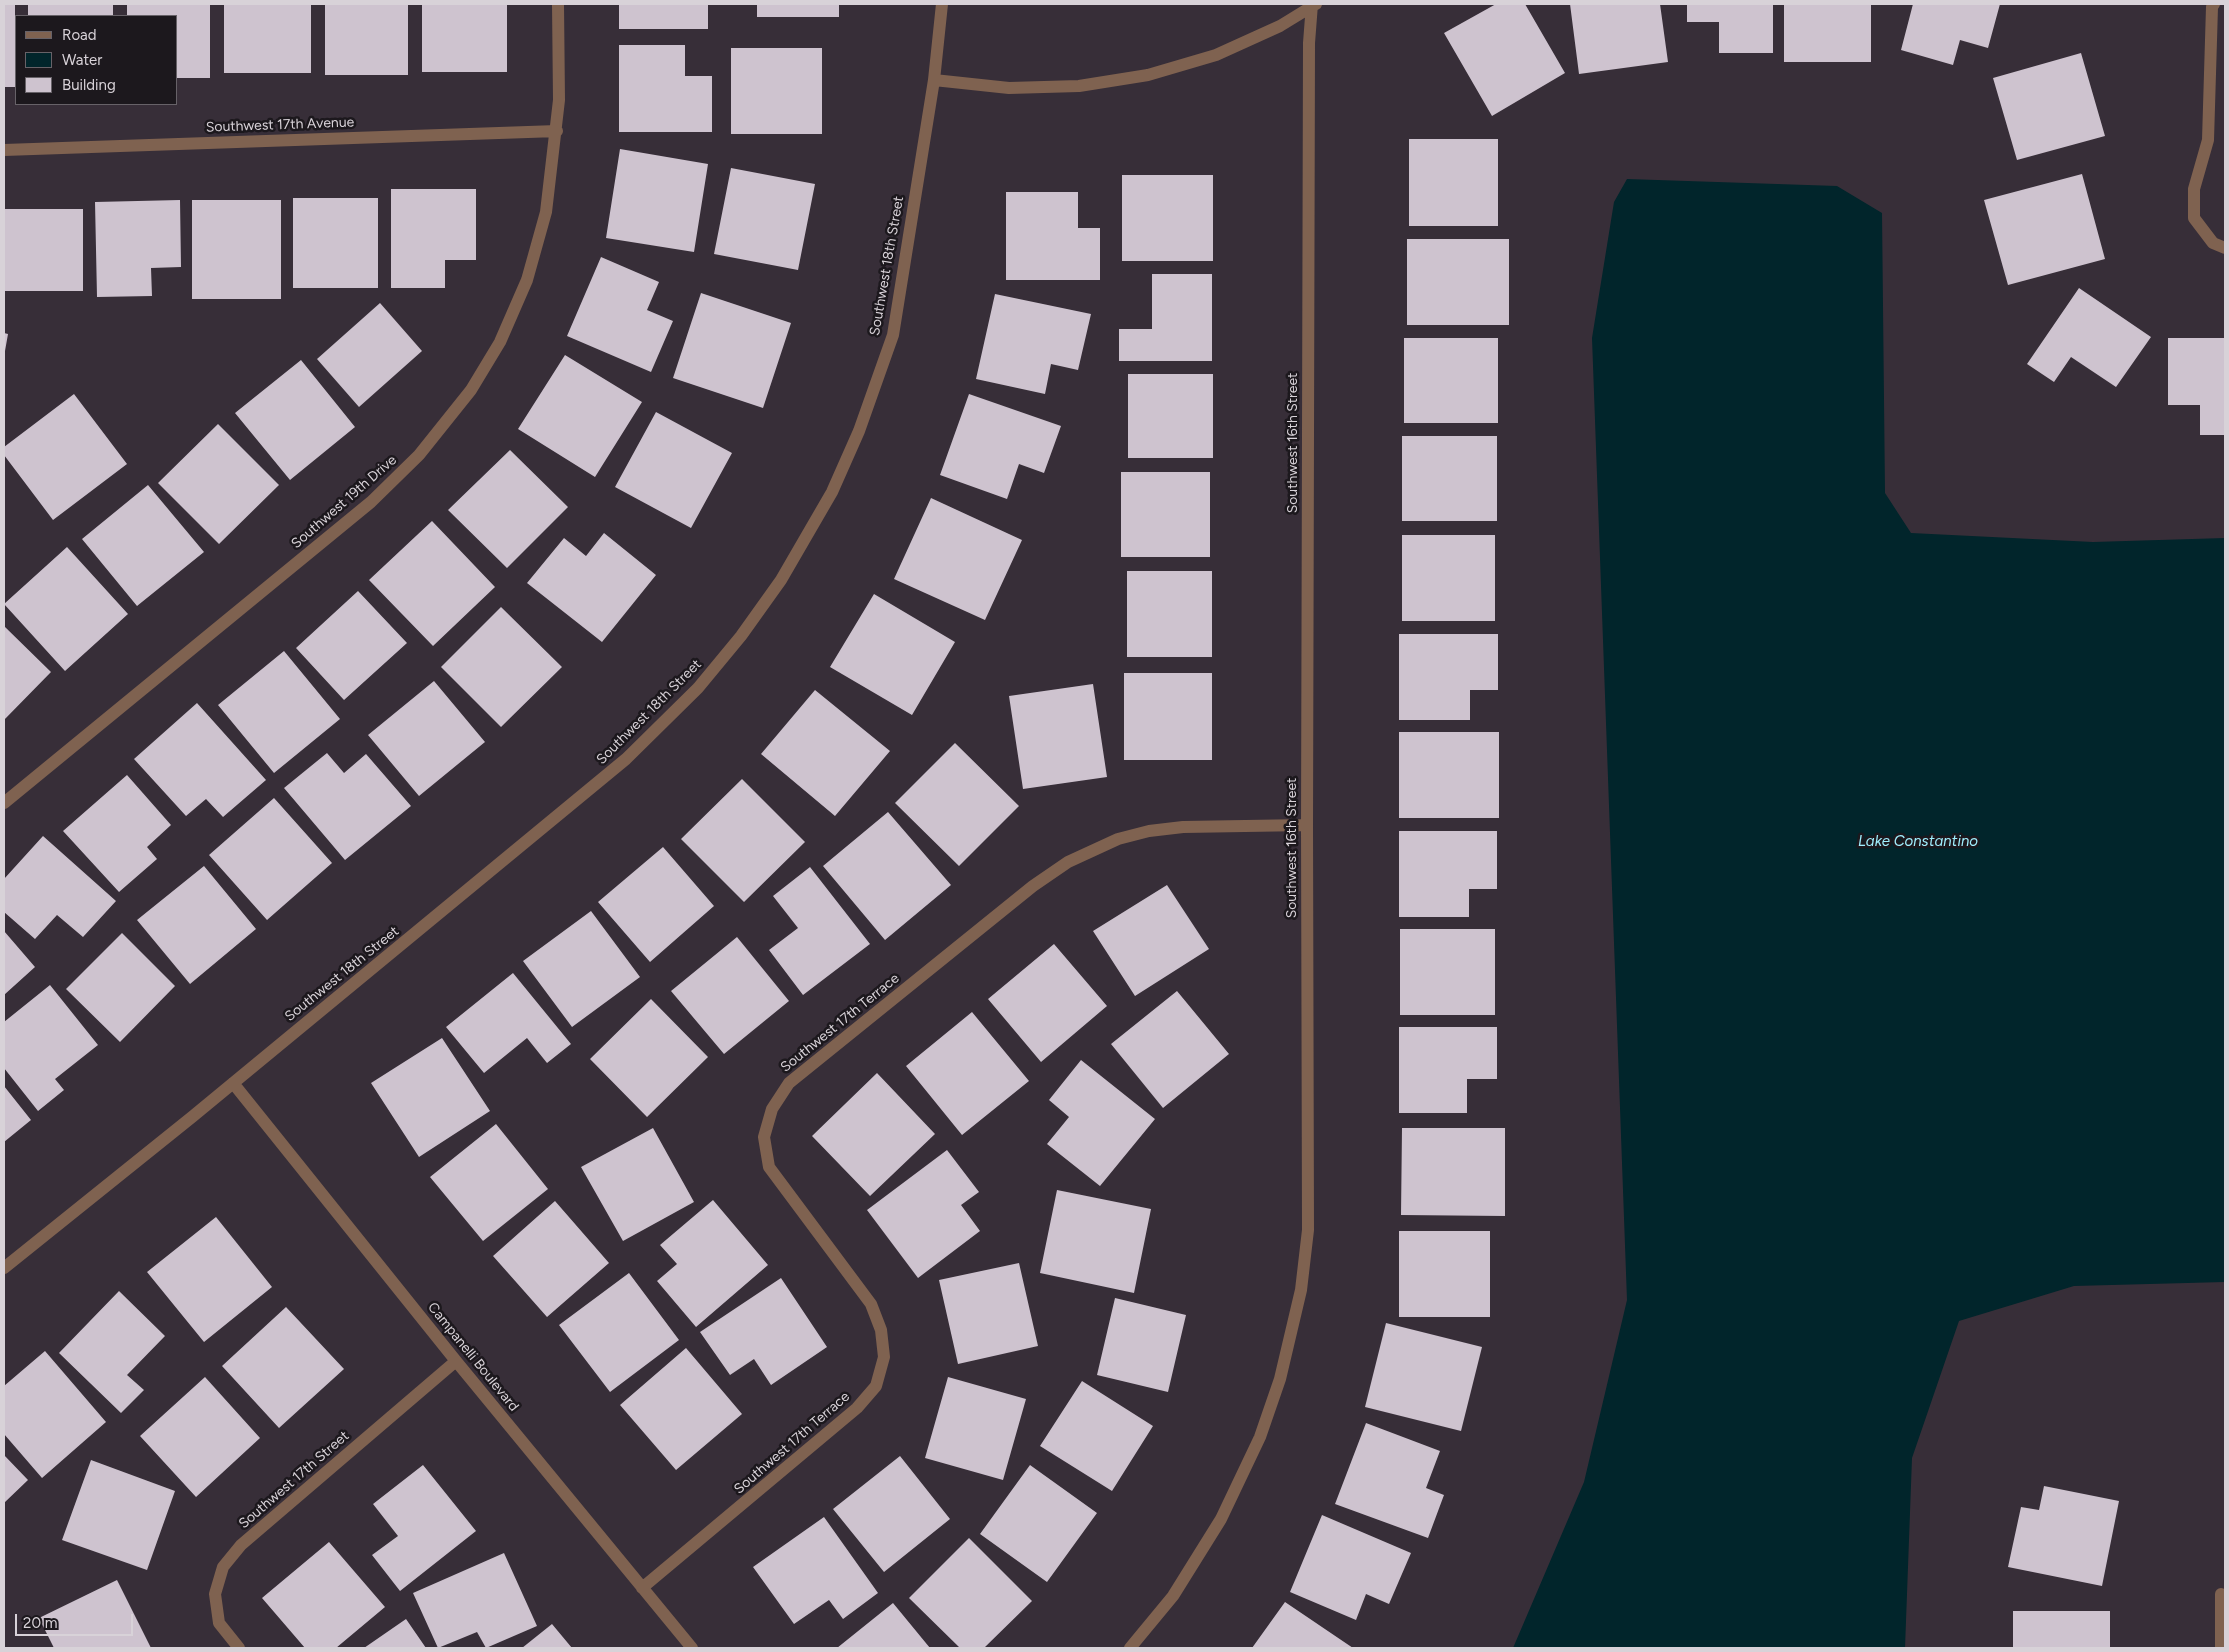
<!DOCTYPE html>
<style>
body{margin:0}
#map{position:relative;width:2229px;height:1652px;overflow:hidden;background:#372e38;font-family:Figtree,sans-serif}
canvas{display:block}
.frame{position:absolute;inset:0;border:5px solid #d8d2d8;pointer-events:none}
.legend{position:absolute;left:15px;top:15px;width:162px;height:90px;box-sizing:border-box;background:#1c181d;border:1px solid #676268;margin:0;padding:6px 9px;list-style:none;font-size:15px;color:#d8d2d8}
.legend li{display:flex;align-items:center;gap:10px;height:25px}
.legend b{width:25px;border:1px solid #676268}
.scale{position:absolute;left:15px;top:1614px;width:118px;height:22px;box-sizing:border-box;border:2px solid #d8d2d8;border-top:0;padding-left:6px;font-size:15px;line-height:18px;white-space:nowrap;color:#d8d2d8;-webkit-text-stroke:4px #1c181d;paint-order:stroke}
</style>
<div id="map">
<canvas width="2229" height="1652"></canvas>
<div class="frame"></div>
<ul class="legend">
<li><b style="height:6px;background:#7f6250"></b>Road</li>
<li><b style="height:14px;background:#01252b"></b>Water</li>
<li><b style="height:14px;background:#cec3cf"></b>Building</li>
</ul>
<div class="scale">20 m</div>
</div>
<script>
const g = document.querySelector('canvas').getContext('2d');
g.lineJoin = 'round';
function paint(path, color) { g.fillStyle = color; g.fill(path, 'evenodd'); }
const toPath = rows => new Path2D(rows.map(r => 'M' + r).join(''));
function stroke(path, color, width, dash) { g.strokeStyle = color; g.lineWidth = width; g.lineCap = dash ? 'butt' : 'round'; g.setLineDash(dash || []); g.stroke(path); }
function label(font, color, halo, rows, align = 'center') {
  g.font = font + ' Figtree,sans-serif'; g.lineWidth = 5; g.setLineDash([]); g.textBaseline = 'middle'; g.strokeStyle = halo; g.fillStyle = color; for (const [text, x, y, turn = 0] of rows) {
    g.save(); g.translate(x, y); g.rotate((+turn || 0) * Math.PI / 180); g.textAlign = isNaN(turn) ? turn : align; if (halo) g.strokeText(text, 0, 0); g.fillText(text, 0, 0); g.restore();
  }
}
paint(toPath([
 [1627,179,1837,186,1882,213,1885,493,1911,533,2093,542,2225,538,2225,1282,2074,1286,1959,1321,1912,1458,1905,1648,1513,1648,1584,1482,1627,1300,1592,338,1614,202]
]), '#01252b');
paint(toPath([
 [4,4,15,4,15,87,4,87],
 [28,4,113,4,113,16,28,16],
 [127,4,210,4,210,78,176,78,176,16,127,16],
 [224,4,311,4,311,73,224,73],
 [325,4,408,4,408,75,325,75],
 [422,4,507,4,507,72,422,72],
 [619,4,708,4,708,29,619,29],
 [757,4,839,4,839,17,757,17],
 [1496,4,1525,4,1565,73,1492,116,1444,33],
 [1570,4,1660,4,1668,62,1579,74],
 [1687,4,1773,4,1773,53,1719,53,1719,22,1687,22],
 [1784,4,1871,4,1871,62,1784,62],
 [1913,4,2000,4,1988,48,1960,40,1953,65,1901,50],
 [619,45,685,45,685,76,712,76,712,132,619,132],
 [731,48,822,48,822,134,731,134],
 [2081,53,2105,136,2017,160,1993,78],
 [1409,139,1498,139,1498,226,1409,226],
 [620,149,708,164,694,252,606,238],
 [731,168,815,184,798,270,714,254],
 [2082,174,2105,259,2008,285,1984,200],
 [1122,175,1213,175,1213,261,1122,261],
 [391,189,476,189,476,260,445,260,445,288,391,288],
 [1006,192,1078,192,1078,228,1100,228,1100,280,1006,280],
 [293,198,378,198,378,288,293,288],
 [180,200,181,267,151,268,152,296,97,297,95,202],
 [192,200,281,200,281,299,192,299],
 [4,209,83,209,83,291,4,291],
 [1407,239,1509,239,1509,325,1407,325],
 [601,257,659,282,647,310,673,321,651,372,567,336],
 [1152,274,1212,274,1212,361,1119,361,1119,329,1152,329],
 [2079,288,2151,337,2116,387,2071,357,2054,382,2027,364],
 [701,293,791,323,763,408,673,378],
 [995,294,1091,314,1078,370,1051,364,1045,394,976,379],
 [380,303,422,351,359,407,317,359],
 [4,333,8,334,5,351,4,350],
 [1404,338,1498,338,1498,423,1404,423],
 [2168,338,2225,338,2225,435,2200,435,2200,405,2168,405],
 [565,355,642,402,595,477,518,429],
 [301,360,355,427,290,480,235,413],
 [1128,374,1213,374,1213,458,1128,458],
 [74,394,127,464,53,520,4,455,4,447],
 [969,394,1061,426,1044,473,1019,464,1007,499,940,475],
 [656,412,732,453,691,528,615,487],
 [218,424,279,485,219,544,158,483],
 [1402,436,1497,436,1497,521,1402,521],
 [510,450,568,507,507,568,448,510],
 [1121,472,1210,472,1210,557,1121,557],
 [148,485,204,552,137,606,82,539],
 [931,498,1022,540,985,620,894,579],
 [432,521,495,587,433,646,369,580],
 [604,533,656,575,602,642,527,583,564,538,586,556],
 [1402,535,1495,535,1495,621,1402,621],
 [67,547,128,614,65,671,4,604],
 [1127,571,1212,571,1212,657,1127,657],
 [358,591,407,643,344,700,296,648],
 [874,594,955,642,912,715,830,667],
 [501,607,562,667,501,727,441,667],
 [4,626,51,672,4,720],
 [1399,634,1498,634,1498,690,1470,690,1470,720,1399,720],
 [284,651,340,719,274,773,218,705],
 [1124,673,1212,673,1212,760,1124,760],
 [434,681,485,742,419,796,368,735],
 [1093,684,1107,777,1023,789,1009,696],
 [815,690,890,751,835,816,761,754],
 [197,703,266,780,223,817,206,799,186,816,134,759],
 [1399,732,1499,732,1499,818,1399,818],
 [955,743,1019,806,959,866,895,803],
 [327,753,344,773,366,754,411,806,345,860,284,788],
 [127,775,171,825,147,847,157,859,119,892,63,831],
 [742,779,805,842,744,902,681,839],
 [274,798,332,863,267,920,209,855],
 [888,812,951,885,885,940,823,866],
 [1399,831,1497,831,1497,889,1469,889,1469,917,1399,917],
 [43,836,116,901,83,937,57,915,35,939,4,912,4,879],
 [663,847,714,906,650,962,598,902],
 [204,866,256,929,190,984,137,920],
 [810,867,870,944,803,995,769,950,798,928,773,896],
 [1167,885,1209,949,1135,996,1093,931],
 [591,911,640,977,572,1027,523,961],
 [1400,929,1495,929,1495,1015,1400,1015],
 [4,931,35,967,4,995],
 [122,933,175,986,120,1042,66,989],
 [737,937,789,1001,724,1054,671,991],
 [1054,944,1107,1006,1041,1062,988,999],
 [513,973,571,1044,547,1063,527,1038,484,1073,446,1027],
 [50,985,98,1045,55,1079,64,1090,38,1111,4,1068,4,1022],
 [1177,991,1229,1054,1163,1108,1111,1044],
 [651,999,708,1057,647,1117,590,1059],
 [972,1012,1029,1081,962,1135,906,1066],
 [1399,1027,1497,1027,1497,1079,1467,1079,1467,1113,1399,1113],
 [442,1038,490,1111,419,1157,371,1083],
 [1081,1060,1155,1119,1100,1186,1047,1144,1069,1117,1049,1100],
 [877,1073,935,1134,870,1196,812,1136],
 [4,1086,31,1120,4,1142],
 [496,1124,548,1189,483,1241,430,1177],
 [653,1128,694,1202,623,1241,581,1167],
 [1402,1128,1505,1128,1505,1216,1401,1215],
 [947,1150,979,1192,961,1205,980,1231,918,1278,867,1210],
 [1057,1190,1151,1209,1134,1293,1040,1273],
 [713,1200,768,1265,696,1327,657,1281,677,1264,660,1245],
 [555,1201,609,1263,547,1317,493,1256],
 [216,1217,272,1287,204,1342,147,1272],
 [1399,1231,1490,1231,1490,1317,1399,1317],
 [1019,1263,1038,1346,958,1364,939,1280],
 [629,1273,679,1340,610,1392,559,1325],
 [781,1278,827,1347,771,1385,754,1359,730,1375,700,1332],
 [119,1291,165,1336,127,1375,144,1390,121,1413,59,1353],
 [1115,1298,1186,1315,1168,1392,1097,1375],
 [286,1307,344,1369,279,1428,222,1366],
 [1386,1323,1482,1347,1461,1431,1365,1407],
 [686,1348,742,1414,676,1470,620,1405],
 [45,1351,106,1422,42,1478,4,1434,4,1386],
 [205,1377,260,1438,196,1497,140,1436],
 [948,1377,1026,1399,1003,1480,925,1458],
 [1082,1381,1153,1426,1112,1491,1040,1446],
 [1366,1423,1440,1451,1426,1488,1444,1495,1428,1538,1335,1504],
 [4,1455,28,1480,4,1503],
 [900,1456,950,1519,884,1572,833,1509],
 [91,1460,175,1491,147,1570,62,1540],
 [423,1465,476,1531,400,1591,372,1555,398,1536,373,1504],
 [1030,1465,1097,1513,1047,1582,980,1534],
 [2044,1486,2119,1501,2102,1586,2008,1567,2021,1507,2039,1510],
 [1322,1515,1411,1553,1389,1604,1366,1594,1356,1620,1290,1592],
 [824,1517,878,1593,843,1619,829,1600,794,1624,753,1567],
 [969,1538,1032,1601,984,1648,960,1648,909,1598],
 [329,1542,385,1607,336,1648,305,1648,262,1598],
 [504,1553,537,1626,486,1648,477,1632,438,1648,413,1593],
 [117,1580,151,1648,54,1648,39,1618],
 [1285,1602,1353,1648,1252,1648],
 [893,1603,930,1648,837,1648],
 [2013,1611,2110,1611,2110,1648,2013,1648],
 [406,1619,426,1648,364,1648],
 [552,1624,572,1648,522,1648]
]), '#cec3cf');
stroke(toPath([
 [2214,4,2212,7,2208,140,2194,189,2194,218,2213,243,2225,248],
 [934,80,1009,88,1079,86,1148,75,1216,55,1280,26,1316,4],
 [4,150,557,131],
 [4,803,371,502,419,455,471,390,500,342,527,280,546,212,559,100,558,4],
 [233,1083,456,1361,692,1648],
 [4,1268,192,1117,626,759,698,688,741,636,781,580,832,492,859,431,893,335,934,80,942,4],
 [642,1588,857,1408,876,1386,884,1357,881,1330,871,1304,769,1167,764,1137,772,1109,789,1083,1033,886,1068,862,1118,839,1149,831,1183,827,1307,825],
 [239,1648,219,1623,215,1594,223,1567,241,1545,456,1361],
 [1130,1648,1173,1596,1221,1519,1260,1437,1280,1379,1301,1290,1308,1230,1307,825,1309,43,1312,4],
 [2221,1648,2221,1594]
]), '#7f6250', 12);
label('14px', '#d8d2d8', '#1c181d', [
 ["Southwest 17th Avenue",280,125,-2],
 ["Southwest 18th Street",887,266,-80],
 ["Southwest 16th Street",1293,443,-90],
 ["Southwest 19th Drive",344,502,-41],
 ["Southwest 18th Street",649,712,-45],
 ["Southwest 16th Street",1292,848,-90],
 ["Southwest 18th Street",342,974,-39],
 ["Southwest 17th Terrace",840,1023,-39],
 ["Campanelli Boulevard",473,1357,51],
 ["Southwest 17th Terrace",792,1443,-41],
 ["Southwest 17th Street",294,1480,-41]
]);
label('italic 15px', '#a0effe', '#1c181d', [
 ["Lake Constantino",1918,842]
]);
</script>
